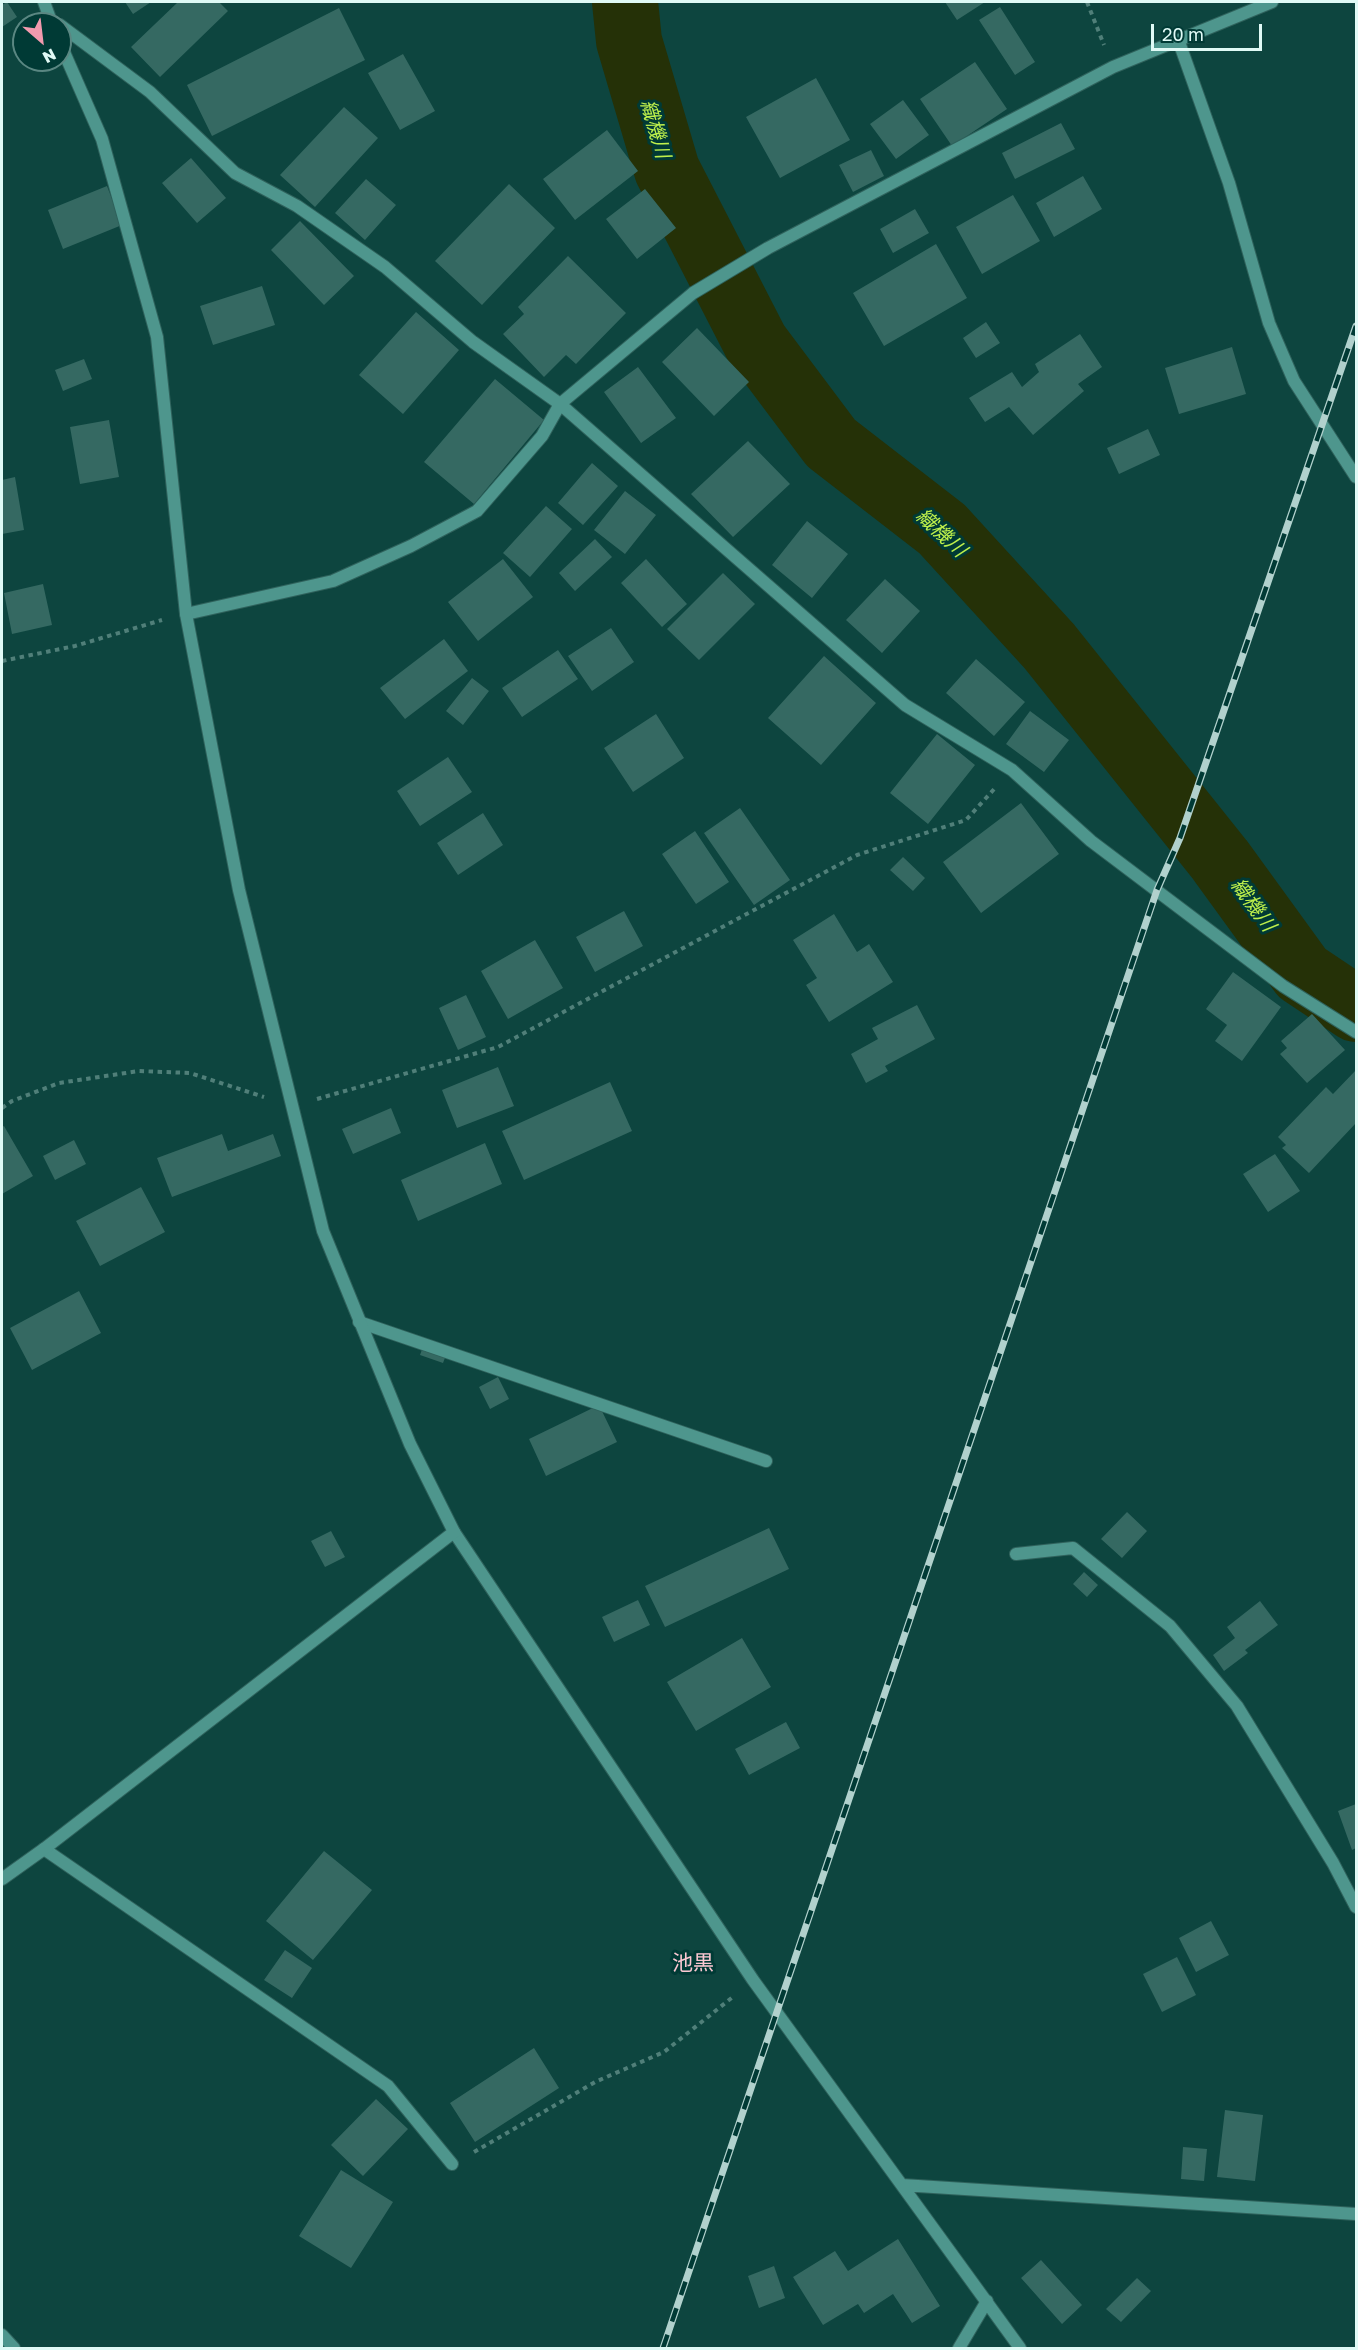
<!DOCTYPE html>
<meta charset="utf-8">
<style>
body{margin:0}
#map{position:relative;width:1358px;height:2350px;overflow:hidden;background:#0d453f;font-family:"Golos Text",sans-serif}
canvas{display:block}
.frame{position:absolute;inset:0;border:3px solid #e0faf6;pointer-events:none}
.north{position:absolute;left:12px;top:12px;width:60px;height:60px;box-sizing:border-box;background:#003a35;border:2px solid #5a8782;border-radius:50%;rotate:152deg;font-size:16px;font-weight:700;line-height:24px;text-align:center;color:#e0faf6}
.north::after{content:'';display:block;margin:auto;width:21px;height:27px;background:#f29aae;clip-path:polygon(50% 0,100% 100%,50% 72%,0 100%)}
.scale{position:absolute;left:1151px;top:24px;width:111px;height:27px;box-sizing:border-box;border:3px solid #e0faf6;border-top:0;padding-left:8px;font-size:18px;line-height:21px;white-space:nowrap;color:#e0faf6;-webkit-text-stroke:4px #003a35;paint-order:stroke}
</style>
<div id="map">
<canvas width="1358" height="2350"></canvas>
<div class="frame"></div>
<div class="north">N</div>
<div class="scale">20 m</div>
</div>
<script>
const g = document.querySelector('canvas').getContext('2d');
g.lineJoin = 'round';
const toPath = rows => new Path2D(rows.map(r => 'M' + r).join(''));
function stroke(path, color, width, dash) { g.strokeStyle = color; g.lineWidth = width; g.lineCap = dash ? 'butt' : 'round'; g.setLineDash(dash || []); g.stroke(path); }
function paint(path, color) { g.fillStyle = color; g.fill(path, 'evenodd'); }
function label(font, color, halo, rows, align = 'center') {
  g.font = font + ' "Golos Text","Noto Sans JP",sans-serif'; g.lineWidth = 6; g.setLineDash([]); g.textBaseline = 'middle'; g.strokeStyle = halo; g.fillStyle = color; for (const [text, x, y, turn = 0] of rows) {
    g.save(); g.translate(x, y); g.rotate((+turn || 0) * Math.PI / 180); g.textAlign = isNaN(turn) ? turn : align; if (halo) g.strokeText(text, 0, 0); g.fillText(text, 0, 0); g.restore();
  }
}
stroke(toPath([
 [625,2,629,41,667,170,756,343,831,443,942,529,1049,646,1220,860,1302,973,1356,1009]
]), '#253107', 66);
paint(toPath([
 [7,2,17,17,2,27,2,5],
 [125,2,151,2,133,14],
 [178,2,219,2,228,11,160,77,131,47],
 [945,2,985,2,957,20],
 [1000,7,1035,62,1015,75,979,20],
 [339,8,365,60,212,136,187,85],
 [403,54,435,111,400,130,368,73],
 [975,62,1007,109,952,146,920,99],
 [816,78,850,140,780,178,746,117],
 [903,100,929,135,896,159,870,124],
 [344,107,378,138,315,207,280,175],
 [1061,123,1075,149,1015,179,1002,153],
 [607,130,638,171,575,220,543,179],
 [871,150,884,176,853,192,839,165],
 [191,158,226,198,197,223,162,183],
 [1083,176,1102,209,1054,237,1036,203],
 [366,179,396,205,365,240,335,213],
 [509,184,555,228,482,305,435,261],
 [107,186,122,225,63,249,48,210],
 [645,189,676,228,637,259,606,219],
 [1013,195,1040,241,982,274,956,227],
 [915,209,929,233,893,253,880,229],
 [300,221,354,276,324,305,271,250],
 [936,244,967,298,884,346,853,293],
 [568,256,626,313,576,364,566,355,544,377,503,334,524,314,518,307],
 [262,286,275,325,213,345,200,306],
 [416,312,459,350,403,414,359,375],
 [986,322,1000,343,976,358,963,338],
 [697,328,749,382,714,416,662,362],
 [1080,334,1102,367,1078,384,1084,391,1033,435,1009,407,985,422,969,398,1012,372,1022,387,1039,372,1035,364],
 [1232,347,1246,394,1179,414,1165,368],
 [84,359,92,379,63,391,55,370],
 [638,367,676,418,641,443,604,392],
 [495,379,544,420,474,504,424,462],
 [109,420,119,477,80,484,70,427],
 [1148,429,1160,455,1119,474,1107,448],
 [748,441,790,484,733,537,691,494],
 [592,463,618,486,583,525,558,503],
 [15,477,24,530,2,534,2,480],
 [625,491,656,515,625,554,594,530],
 [546,506,572,529,530,577,503,553],
 [807,521,848,554,812,598,772,565],
 [595,539,612,557,575,591,559,573],
 [503,559,533,597,478,641,448,602],
 [646,559,687,604,662,627,621,583],
 [723,573,755,604,699,660,667,629],
 [885,579,920,611,882,653,846,620],
 [43,584,52,625,12,634,4,593],
 [611,628,634,662,592,691,568,656],
 [444,639,468,671,405,719,380,688],
 [558,650,578,679,522,717,502,688],
 [824,656,876,703,821,765,768,718],
 [976,659,1025,702,994,736,946,693],
 [472,678,489,691,463,725,446,711],
 [1030,711,1069,740,1044,772,1006,744],
 [656,714,684,758,633,792,604,748],
 [937,734,975,765,928,824,890,793],
 [448,757,472,792,420,826,397,791],
 [1021,803,1059,854,981,913,943,862],
 [740,808,790,880,754,905,704,833],
 [483,813,503,845,458,875,437,843],
 [695,831,729,882,696,904,662,854],
 [903,857,925,878,913,891,890,870],
 [624,911,643,946,595,972,576,937],
 [834,914,857,952,869,944,893,982,829,1022,806,985,817,978,793,940],
 [535,940,563,988,508,1019,481,971],
 [1233,972,1281,1007,1242,1061,1215,1041,1227,1025,1206,1009],
 [466,995,486,1037,458,1050,439,1008],
 [917,1005,935,1039,885,1066,888,1071,866,1083,851,1054,878,1039,872,1028],
 [1312,1014,1345,1050,1307,1083,1280,1054,1287,1048,1281,1041],
 [498,1067,514,1106,457,1128,442,1090],
 [1356,1070,1356,1123,1309,1173,1282,1148,1286,1145,1278,1137,1326,1087,1333,1094],
 [610,1082,632,1131,524,1180,502,1131],
 [391,1108,401,1133,353,1154,342,1129],
 [4,1126,33,1176,2,1194,2,1127],
 [222,1134,228,1151,273,1134,281,1156,172,1197,157,1158],
 [74,1140,86,1164,55,1180,43,1156],
 [485,1143,502,1184,418,1221,401,1180],
 [1275,1154,1300,1191,1268,1212,1243,1174],
 [141,1187,165,1232,100,1266,76,1221],
 [79,1291,101,1333,32,1370,10,1328],
 [425,1341,448,1350,443,1363,420,1355],
 [498,1377,509,1399,490,1409,479,1387],
 [599,1405,617,1442,546,1476,529,1439],
 [1127,1512,1147,1531,1122,1558,1101,1539],
 [769,1528,789,1569,665,1627,645,1586],
 [331,1531,345,1557,325,1567,311,1541],
 [1084,1572,1098,1585,1087,1597,1073,1584],
 [638,1600,650,1625,614,1642,602,1617],
 [1260,1601,1278,1625,1245,1650,1248,1653,1224,1671,1213,1655,1235,1638,1227,1627],
 [742,1638,771,1687,696,1731,667,1682],
 [786,1722,800,1748,749,1775,735,1749],
 [1356,1804,1356,1848,1352,1850,1338,1811],
 [324,1851,372,1890,313,1960,266,1921],
 [1211,1921,1229,1955,1196,1972,1179,1938],
 [285,1950,312,1968,292,1998,264,1980],
 [1177,1957,1196,1995,1162,2012,1143,1974],
 [534,2048,559,2088,475,2142,450,2103],
 [376,2099,408,2129,363,2176,331,2145],
 [1225,2110,1263,2115,1255,2181,1217,2177],
 [1183,2147,1207,2149,1204,2181,1181,2179],
 [341,2170,393,2202,351,2268,299,2236],
 [898,2239,940,2306,912,2323,893,2294,864,2313,858,2304,823,2325,793,2277,835,2251,848,2271],
 [1041,2260,1082,2305,1062,2324,1021,2278],
 [774,2266,785,2298,759,2308,748,2276],
 [1137,2278,1151,2291,1121,2322,1106,2309]
]), '#356962');
const service = toPath([
 [1179,42,1229,183,1269,323,1294,381,1356,477]
]);
const minor = toPath([
 [60,25,150,92,235,173,297,206,385,267,473,342,560,404,905,705,1012,770,1091,841,1283,986,1356,1032],
 [186,614,333,581,411,546,477,511,542,436,560,404,693,293,768,248,1113,67,1272,2],
 [359,1322,766,1461],
 [454,1532,753,1980,1020,2348],
 [1016,1554,1073,1548,1170,1626,1237,1706,1333,1863,1356,1907],
 [44,1849,388,2086,452,2164],
 [902,2185,1356,2214],
 [2,2335,14,2348],
 [959,2348,987,2301]
]);
const tertiary = toPath([
 [44,2,52,24],
 [2,1879,44,1849,454,1532,410,1444,323,1231,239,890,186,614,157,337,102,139,60,43]
]);
stroke(service, '#2f625c', 14);
stroke(minor, '#2f625c', 14);
stroke(tertiary, '#2f625c', 14);
stroke(toPath([
 [1087,2,1104,45],
 [2,661,75,646,162,620],
 [317,1099,498,1047,857,855,966,820,996,787],
 [2,1108,12,1101,59,1083,139,1071,190,1073,264,1097],
 [474,2152,595,2082,664,2052,734,1996]
]), '#507f79', 4, [4.5, 4.5]);
stroke(service, '#4e968d', 12);
stroke(minor, '#4e968d', 12);
stroke(tertiary, '#4e968d', 12);
const rail = toPath([
 [663,2348,1157,890,1180,838,1356,326]
]);
stroke(rail, '#b1d1cd', 7);
stroke(rail, '#003a35', 4.5, [14]);
label('italic 20px', '#bef04b', '#003a35', [
 ["織機川",655,129,74],
 ["織機川",941,533,43],
 ["織機川",1253,905,54]
]);
label('21px', '#fbc8d2', '#003a35', [
 ["池黒",693,1963]
]);
</script>
